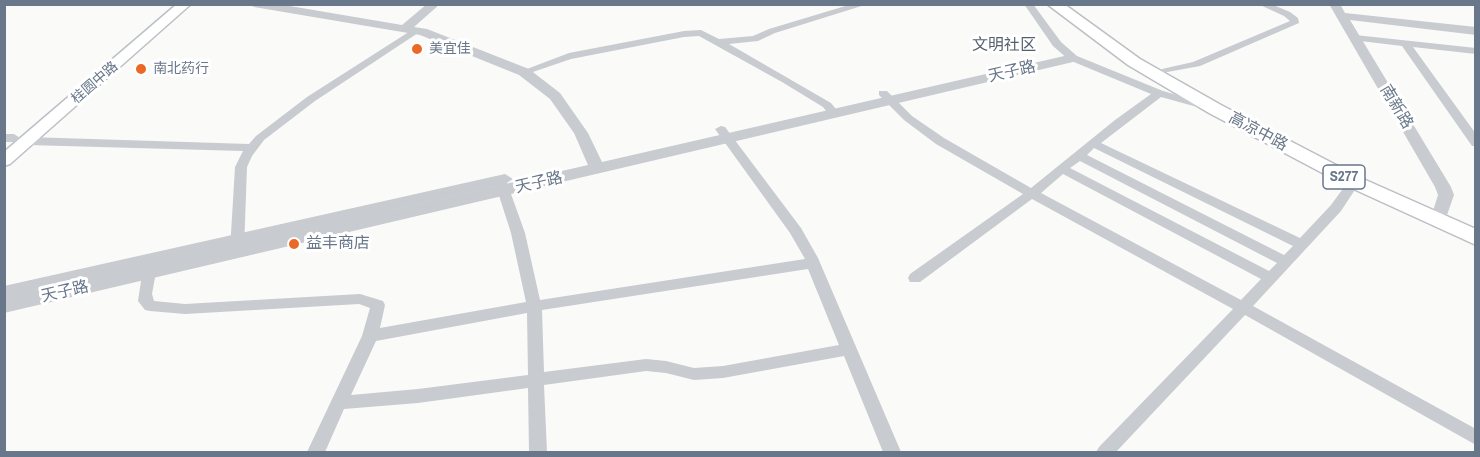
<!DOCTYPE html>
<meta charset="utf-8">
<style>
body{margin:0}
#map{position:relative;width:1480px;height:457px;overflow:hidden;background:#fafaf8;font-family:"Archivo Narrow",sans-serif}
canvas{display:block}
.frame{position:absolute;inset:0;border:6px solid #68778a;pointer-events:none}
</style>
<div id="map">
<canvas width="1480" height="457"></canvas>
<div class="frame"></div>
</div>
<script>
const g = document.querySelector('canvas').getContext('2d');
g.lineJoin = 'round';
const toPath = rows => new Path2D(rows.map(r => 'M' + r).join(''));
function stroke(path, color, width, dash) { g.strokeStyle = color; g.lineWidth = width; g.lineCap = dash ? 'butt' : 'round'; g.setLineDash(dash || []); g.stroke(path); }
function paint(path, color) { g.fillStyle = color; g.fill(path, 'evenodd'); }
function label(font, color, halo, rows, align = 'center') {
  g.font = font + ' "Archivo Narrow","Noto Sans SC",sans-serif'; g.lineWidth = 6; g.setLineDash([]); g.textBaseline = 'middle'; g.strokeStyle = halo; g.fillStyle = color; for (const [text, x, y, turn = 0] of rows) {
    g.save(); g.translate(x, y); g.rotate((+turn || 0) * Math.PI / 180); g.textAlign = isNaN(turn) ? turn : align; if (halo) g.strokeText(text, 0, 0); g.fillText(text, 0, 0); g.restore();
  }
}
const secondary = toPath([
 [177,4,191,4,10,164,4,166,4,152,177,4]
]);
const primary = toPath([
 [1047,4,1064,4,1140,59,1221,105,1361,178,1476,229,1476,245,1347,186,1209,113,1128,65,1047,4]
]);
stroke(secondary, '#bcc0c6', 3);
stroke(primary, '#bbbec3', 3);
paint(toPath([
 [852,4,868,4,775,33,758,41,729,44,831,103,840,114,834,117,830,116,823,107,782,82,699,36,684,37,571,59,524,75,519,72,569,53,684,31,701,30,719,39,753,36,769,29,852,4],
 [1024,4,1033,4,1061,42,1077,56,1163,91,1212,105,1214,107,1208,110,1161,97,1101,143,1300,238,1331,205,1350,179,1358,179,1360,182,1341,211,1253,306,1476,429,1476,445,1245,315,1116,452,1096,452,1099,447,1233,309,1032,199,920,282,910,282,908,278,910,274,1023,194,936,144,904,120,879,95,879,91,887,91,912,116,944,138,1031,188,1115,120,1151,94,1069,60,1053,46,1024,4],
 [1094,148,1293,246,1284,255,1087,155,1094,148],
 [1080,161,1277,263,1269,271,1070,168,1080,161],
 [1063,174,1261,279,1241,300,1041,193,1063,174],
 [1258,4,1271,4,1290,12,1298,18,1299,23,1200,66,1162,73,1162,69,1193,62,1290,21,1284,16,1258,4],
 [415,28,418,29,418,33,315,101,264,140,252,156,247,167,244,250,242,253,237,255,230,250,235,167,243,151,28,145,22,141,28,137,249,144,256,136,307,97,415,28],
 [1355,35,1476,48,1476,54,1413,47,1476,134,1476,146,1472,146,1402,46,1352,40,1350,38,1355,35],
 [721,126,725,127,801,228,818,258,901,452,883,452,844,356,723,378,694,380,666,373,646,371,544,385,547,452,529,452,528,388,418,403,344,409,325,452,307,452,362,336,370,308,359,304,185,314,150,311,145,310,138,301,144,261,151,256,158,261,152,294,154,301,185,304,360,294,383,301,385,305,380,328,526,302,511,233,494,180,500,176,506,180,525,233,540,300,805,259,790,233,715,129,721,126],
 [808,269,839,345,723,366,694,368,666,361,646,359,544,372,542,310,808,269],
 [527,313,528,375,418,389,351,395,376,341,527,313],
 [4,134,14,134,20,138,14,142,4,142,4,134]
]), '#c8cbcf');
paint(toPath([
 [249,4,278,4,402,25,427,4,440,4,414,27,427,29,529,69,560,93,588,133,602,162,1073,54,1079,58,1073,62,4,313,4,286,505,174,513,179,505,184,61,286,588,165,574,133,550,99,519,75,420,35,254,7,249,4],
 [1329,4,1340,4,1345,13,1476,27,1476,35,1350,20,1451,187,1454,195,1447,215,1435,215,1433,211,1438,195,1435,187,1329,4]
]), '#c8cbcf');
paint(secondary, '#fff');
paint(primary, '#fff');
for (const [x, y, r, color] of [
 [417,49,6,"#ea6927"],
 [141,69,6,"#ea6927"],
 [294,244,6,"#ea6927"]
]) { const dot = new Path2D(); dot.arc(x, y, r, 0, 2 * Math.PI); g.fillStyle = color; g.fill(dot); stroke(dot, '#fff', 2); }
label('14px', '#68778a', '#fff', [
 ["美宜佳",429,49],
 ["南北药行",153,69]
], 'left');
label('14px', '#68778a', '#fff', [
 ["桂圆中路",95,83,-41]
]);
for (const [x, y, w] of [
 [1344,177,42]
]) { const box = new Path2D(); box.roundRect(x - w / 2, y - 12, w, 24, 4.5); g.fillStyle = '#fff'; g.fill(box); stroke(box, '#68778a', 1.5); }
label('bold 15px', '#68778a', null, [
 ["S277",1344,177]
]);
label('16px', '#56616f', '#fff', [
 ["文明社区",1004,46]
]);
label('16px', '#68778a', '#fff', [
 ["天子路",1012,72,-13],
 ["南新路",1396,107,59],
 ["高凉中路",1258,132,28],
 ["天子路",539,183,-13],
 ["天子路",65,292,-13]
]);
label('16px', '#68778a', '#fff', [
 ["益丰商店",306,244]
], 'left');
</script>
